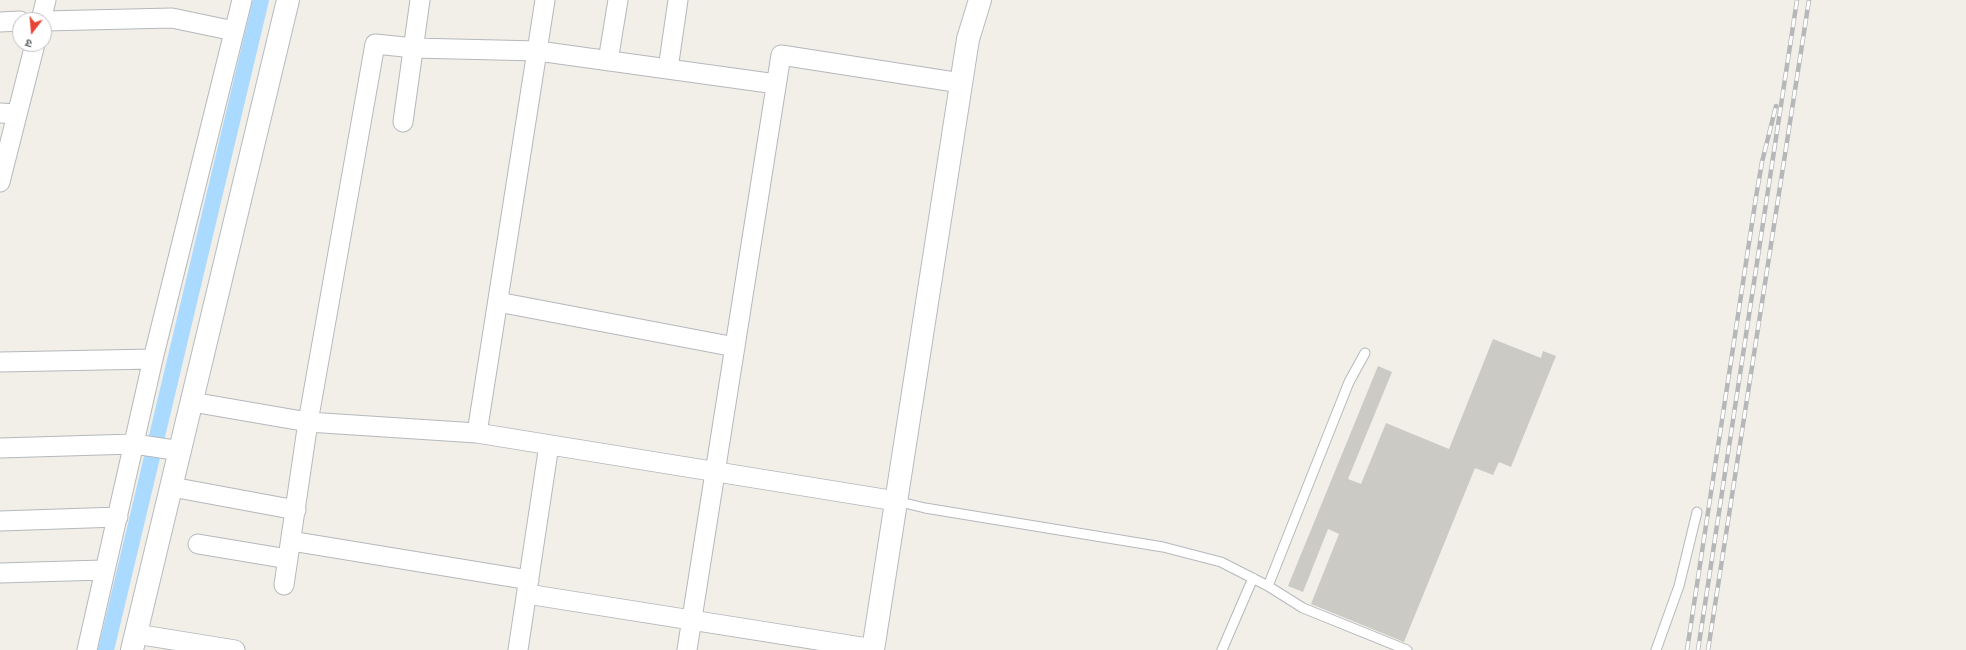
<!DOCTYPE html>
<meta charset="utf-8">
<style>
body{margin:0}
#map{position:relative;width:1966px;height:650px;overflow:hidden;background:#f1efe8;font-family:"Alegreya Sans","Noto Sans Devanagari",sans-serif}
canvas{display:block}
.north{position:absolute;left:12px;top:12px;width:40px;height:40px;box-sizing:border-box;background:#fff;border:1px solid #bfc1c3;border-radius:50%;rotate:196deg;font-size:11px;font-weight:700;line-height:16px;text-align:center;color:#5f6368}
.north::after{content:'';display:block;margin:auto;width:14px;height:18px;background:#ea4335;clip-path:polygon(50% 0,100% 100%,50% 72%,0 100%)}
</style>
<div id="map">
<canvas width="1966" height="650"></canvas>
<div class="north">उ</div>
</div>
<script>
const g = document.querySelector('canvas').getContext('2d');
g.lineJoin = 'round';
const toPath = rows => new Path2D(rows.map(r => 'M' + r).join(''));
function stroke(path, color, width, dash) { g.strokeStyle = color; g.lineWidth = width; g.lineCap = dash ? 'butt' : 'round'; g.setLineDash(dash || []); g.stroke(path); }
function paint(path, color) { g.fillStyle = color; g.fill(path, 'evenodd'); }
stroke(toPath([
 [106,650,261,0]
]), '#aadaff', 16);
paint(toPath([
 [1493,339,1541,358,1543,351,1556,356,1511,467,1499,462,1493,475,1475,468,1404,642,1311,604,1339,534,1328,529,1303,592,1288,586,1378,366,1392,372,1348,479,1361,484,1386,423,1449,449]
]), '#cccac5');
const lane = toPath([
 [896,501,925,508,1163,547,1221,562,1268,586,1303,608,1407,650],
 [1268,586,1349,382,1365,353],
 [1222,650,1253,578],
 [1656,650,1679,586,1697,512]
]);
const street = toPath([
 [41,20,46,0],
 [44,21,172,18,234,31],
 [0,22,20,21],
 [608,61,618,0],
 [668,69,678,0],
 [0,113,16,114],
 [403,122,420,0],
 [0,182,35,44],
 [498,302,735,347],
 [0,362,153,359],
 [192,402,308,422,477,433,896,501],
 [477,433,545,0],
 [0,448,134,444,181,451],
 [172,487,296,510],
 [0,521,118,517],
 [291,541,529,580],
 [198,544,288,559],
 [0,573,103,570],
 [284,585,308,422,375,44,414,48,538,51,776,84],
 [527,594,874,649],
 [136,634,235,650],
 [87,650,153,359,242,0],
 [518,650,549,445],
 [687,650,781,55,961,83]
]);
const secondary = toPath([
 [132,650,288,0],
 [873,650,968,39,980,0]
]);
stroke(lane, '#b5b8bc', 11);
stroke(street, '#b5b8bc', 21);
stroke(secondary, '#b6babf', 24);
stroke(lane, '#fff', 9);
stroke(street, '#fff', 19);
stroke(secondary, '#fff', 22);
const rail = toPath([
 [1687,650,1756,197,1762,162,1776,106],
 [1698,650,1797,0],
 [1708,650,1809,0]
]);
stroke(rail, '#b6b7b8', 4.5);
stroke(rail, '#fff', 3, [9]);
</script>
